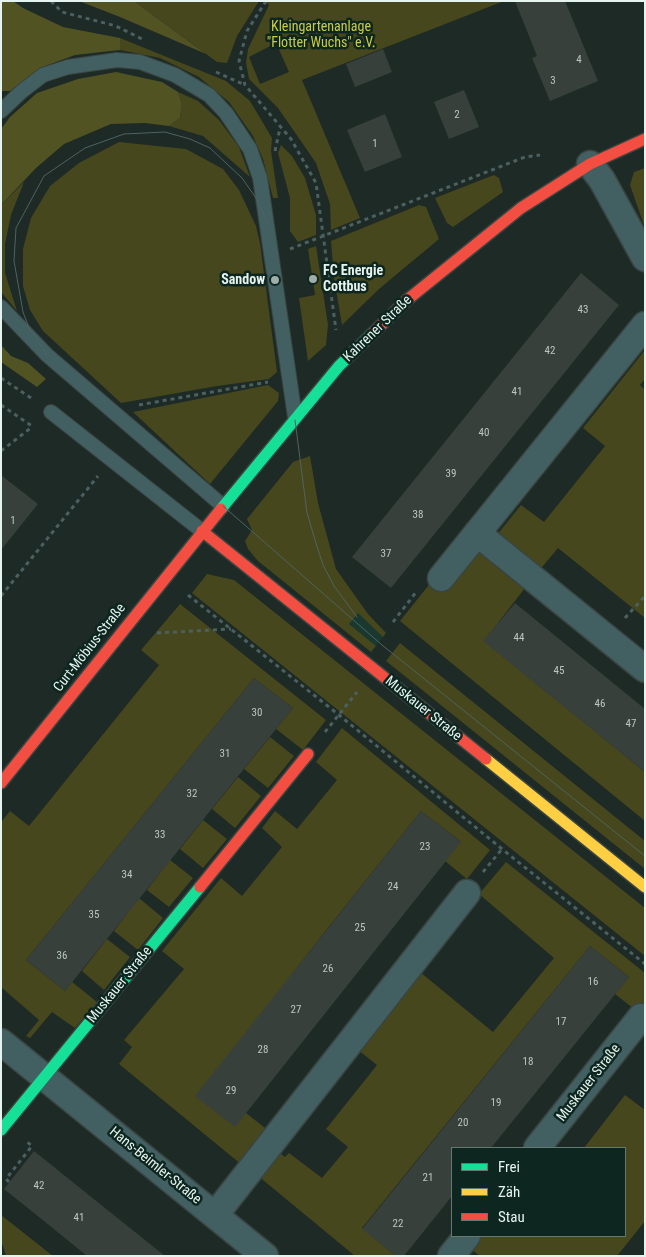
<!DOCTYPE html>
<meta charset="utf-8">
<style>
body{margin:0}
#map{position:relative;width:646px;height:1257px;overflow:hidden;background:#1d2a26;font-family:"Roboto Condensed",sans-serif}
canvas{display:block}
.frame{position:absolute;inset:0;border:2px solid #e6f4ef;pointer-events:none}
.legend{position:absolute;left:451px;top:1147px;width:175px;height:90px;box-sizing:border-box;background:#0d261f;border:1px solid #647872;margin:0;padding:6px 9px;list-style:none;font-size:15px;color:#e6f4ef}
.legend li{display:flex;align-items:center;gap:10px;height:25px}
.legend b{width:25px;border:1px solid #647872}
</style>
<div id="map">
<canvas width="646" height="1257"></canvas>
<div class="frame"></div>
<ul class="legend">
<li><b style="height:6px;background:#16e098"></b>Frei</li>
<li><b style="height:6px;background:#ffcf43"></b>Zäh</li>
<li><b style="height:6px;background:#f24e42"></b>Stau</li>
</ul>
</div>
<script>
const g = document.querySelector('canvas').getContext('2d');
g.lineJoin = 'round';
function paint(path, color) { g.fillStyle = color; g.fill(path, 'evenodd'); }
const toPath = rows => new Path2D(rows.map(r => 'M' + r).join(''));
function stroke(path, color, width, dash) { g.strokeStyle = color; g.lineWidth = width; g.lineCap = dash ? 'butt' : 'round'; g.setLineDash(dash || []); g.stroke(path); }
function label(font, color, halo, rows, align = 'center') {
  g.font = font + ' "Roboto Condensed",sans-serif'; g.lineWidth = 5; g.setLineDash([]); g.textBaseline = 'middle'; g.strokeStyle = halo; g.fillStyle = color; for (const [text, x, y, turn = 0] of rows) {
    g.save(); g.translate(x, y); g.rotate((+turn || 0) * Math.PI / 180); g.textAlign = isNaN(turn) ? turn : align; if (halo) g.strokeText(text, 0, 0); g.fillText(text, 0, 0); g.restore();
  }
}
paint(toPath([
 [358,613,383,637,376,646,349,624]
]), '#193930');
paint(toPath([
 [134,1,259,1,237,36,227,63,217,62],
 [264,1,504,1,302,80,360,218,331,230,330,204,316,163,278,108,249,79,246,63,248,49,269,5],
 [276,43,289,72,260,84,249,57],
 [120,38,226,81,250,101,272,138,271,151,278,198,273,198,263,159,253,136,229,102,199,77,160,58,120,50],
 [178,92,198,101,219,120,239,147,250,177,203,136,169,126,180,118,182,104],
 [119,142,186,149,223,169,239,190,256,226,260,243,277,372,269,379,217,386,121,403,43,331,30,310,23,286,23,249,31,218,50,186,79,163],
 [281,145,292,156,305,178,316,215,316,235,298,242,290,231,290,198,278,153],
 [645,168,645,228,630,185,634,172],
 [494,175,499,178,503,192,453,227,447,223,435,198],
 [24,182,11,215,5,244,5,273,17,311,1,292,1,205],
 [419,205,426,207,439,239,379,289,342,325,334,278,331,241],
 [316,246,328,325,326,345,308,361,299,298,315,295,308,249],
 [645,350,645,379,640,385,645,390,645,618,558,548,538,572,496,536,521,505,544,522,605,446,583,428],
 [268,385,279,393,278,401,210,484,133,412],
 [310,456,318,503,336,569,368,614,386,633,383,637,358,613,349,624,376,646,371,652,258,561,248,549,245,541,252,530,247,519,293,462],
 [477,548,525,588,484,641,645,772,645,821,400,621,432,581],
 [207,574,234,580,645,908,645,956,192,593],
 [180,604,326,720,303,750,276,729,293,708,254,678,26,960,65,991,72,982,97,1002,75,1028,52,1012,30,1038,26,1036,39,1020,1,987,1,822,10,811,29,826,159,665,141,650],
 [400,643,645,841,645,869,386,661],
 [342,728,490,850,467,879,445,861,460,841,421,811,324,933,292,974,246,1113,269,1131,242,1165,119,1064,132,1047,124,1040,184,969,162,951,221,878,242,896,282,847,262,828,275,811,297,829,337,780,316,762],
 [270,737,294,756,268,788,244,769],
 [238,777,261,796,235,828,212,809],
 [203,820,227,839,203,868,180,849],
 [170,860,193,878,169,907,147,890],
 [506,862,645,973,645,1003,638,1012,615,994,629,977,590,946,362,1228,396,1256,355,1256,257,1175,277,1151,285,1157,289,1153,322,1178,348,1147,326,1129,377,1065,358,1050,420,972,493,1032,554,958,479,894],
 [139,898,163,918,138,950,114,931],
 [107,939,130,957,104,990,82,971],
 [625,1095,645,1110,645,1221,617,1256,480,1256,471,1249,482,1236,625,1236,625,1148,584,1148],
 [1,1215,53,1256,6,1256,1,1240]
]), '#47471d');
paint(toPath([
 [1,1,13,1,23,8,63,27,120,38,120,50,75,55,40,68,10,91,1,91],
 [79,1,134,1,206,54,120,17],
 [116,72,162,82,178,92,182,104,180,118,169,126,145,123,111,124,64,144,36,168,1,205,1,129,10,117,37,93,78,79],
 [1,345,11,356,28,363,46,379,37,387,1,362]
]), '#515323');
paint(toPath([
 [515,1,565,1,598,81,550,101,532,58,537,56],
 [383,49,392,72,355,87,346,64],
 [464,90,479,127,449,139,434,102],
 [385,114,402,157,365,172,347,130],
 [581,273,619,305,391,588,352,557],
 [1,475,38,504,1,550],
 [515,603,645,709,645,772,483,641],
 [254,678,293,708,65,991,26,960],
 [421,811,461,842,235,1127,195,1096],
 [590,946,629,977,491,1148,452,1148,452,1196,404,1256,396,1256,362,1229],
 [34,1151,115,1216,165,1256,87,1256,44,1221,4,1189]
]), '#37403b');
const lane = toPath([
 [1,111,21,92,43,75,68,67,117,60,140,62,175,75,209,95,226,113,250,149,260,178,295,417],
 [1,307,47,355,223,506],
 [51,412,202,531]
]);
const street = toPath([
 [590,164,602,180,645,258],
 [477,533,645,669],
 [441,578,645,325],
 [1,1042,265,1256],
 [537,1148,641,1017],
 [215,1215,467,893],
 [451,1256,467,1236]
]);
const fast = toPath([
 [221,509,339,366,372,334],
 [1,1130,200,887]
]);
const slow = toPath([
 [486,759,645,887]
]);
const jam = toPath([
 [372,334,407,300,521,208,590,164,645,139],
 [202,531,486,759],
 [1,783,221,509],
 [200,887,308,754]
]);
stroke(lane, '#3a4541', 16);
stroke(street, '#3a4541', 29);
stroke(fast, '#3a4541', 14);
stroke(slow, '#3a4541', 14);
stroke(jam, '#3a4541', 14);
stroke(toPath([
 [51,1,62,12,116,26,142,39],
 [266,1,247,31,239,61,245,85,291,139,316,183,336,330],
 [216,72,245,85],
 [275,151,280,128],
 [290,249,525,157,540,155],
 [1,378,34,400],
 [1,405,32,426,34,425],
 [139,405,268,382],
 [1,451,32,427],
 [188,595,339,715,502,849,645,964],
 [1,596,98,476],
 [625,618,645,596],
 [393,622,417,591],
 [157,633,231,629],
 [325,732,357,692],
 [483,872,502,849],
 [9,1182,6,1179,32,1146,26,1141]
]), '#4c6062', 3, [4, 4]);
stroke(lane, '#425f61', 14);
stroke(street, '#425f61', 26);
stroke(fast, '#16e098', 11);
stroke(slow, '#ffcf43', 11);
stroke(jam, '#f24e42', 11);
stroke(toPath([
 [47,355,29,328,23,312,14,261,16,228,44,176,85,148,124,134,165,132,190,139,210,148,242,178,256,198,268,223],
 [295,420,307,513,315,540,323,565,334,586,357,617],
 [223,506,382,645,645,856]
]), '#506362', 1);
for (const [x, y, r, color] of [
 [313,279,5,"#a0ada9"],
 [275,280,5,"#a0ada9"]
]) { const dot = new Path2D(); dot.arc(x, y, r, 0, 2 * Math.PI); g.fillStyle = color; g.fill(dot); stroke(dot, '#0d261f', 2); }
label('11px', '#bac7c2', null, [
 ["4",579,60],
 ["3",553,81],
 ["2",457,115],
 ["1",375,144],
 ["43",583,310],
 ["42",550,351],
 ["41",517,392],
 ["40",484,433],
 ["39",451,474],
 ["38",418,515],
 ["1",13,521],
 ["37",386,554],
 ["44",519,638],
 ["45",559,671],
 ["46",600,704],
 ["30",257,713],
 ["47",631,724],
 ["31",225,754],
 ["32",192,794],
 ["33",160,835],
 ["23",425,847],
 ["34",127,875],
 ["24",393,887],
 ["35",94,915],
 ["25",360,928],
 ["36",62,956],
 ["26",328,969],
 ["16",593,982],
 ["27",296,1010],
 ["17",561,1022],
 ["28",263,1050],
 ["18",528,1062],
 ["29",231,1091],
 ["19",496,1103],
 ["20",463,1123],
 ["21",428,1178],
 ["42",39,1186],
 ["41",79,1218],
 ["22",398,1224]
]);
label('14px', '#cdcc40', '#0d261f', [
 ["Kleingartenanlage",321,27],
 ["\"Flotter Wuchs\" e.V.",321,43]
]);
label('bold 14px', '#e6f4ef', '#0d261f', [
 ["FC Energie",323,271],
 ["Cottbus",323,287],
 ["Sandow",265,280,"right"]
], 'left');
label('14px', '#e6f4ef', '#0d261f', [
 ["Kahrener Straße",378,329,-44],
 ["Curt-Möbius-Straße",90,648,-52],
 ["Muskauer Straße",423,709,39],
 ["Muskauer Straße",120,985,-51],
 ["Muskauer Straße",589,1083,-52],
 ["Hans-Beimler-Straße",155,1166,39]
]);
</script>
